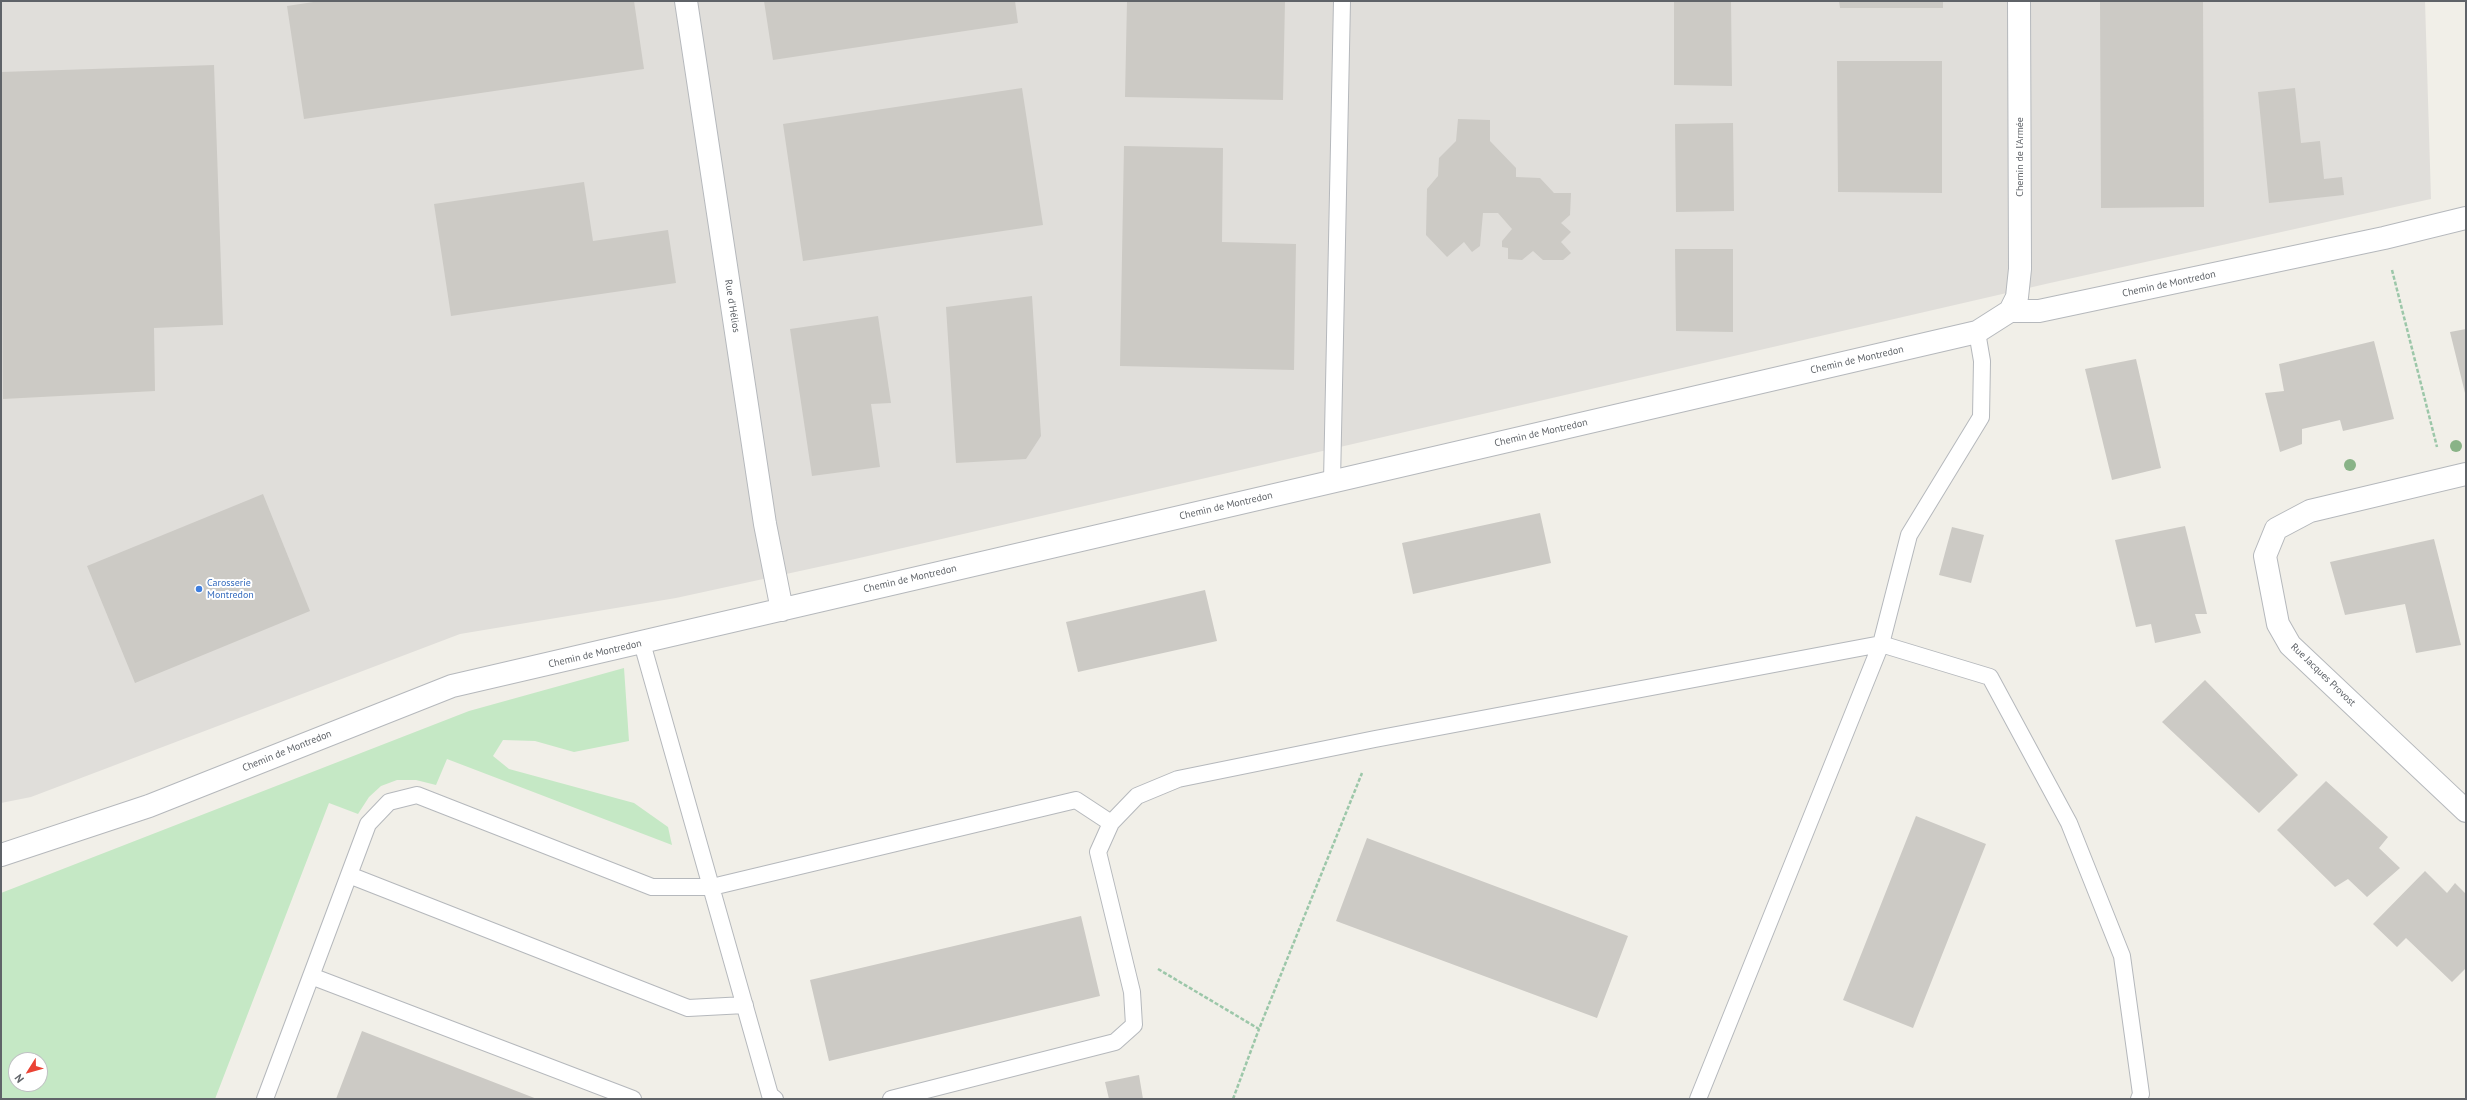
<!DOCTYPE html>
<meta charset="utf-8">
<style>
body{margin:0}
#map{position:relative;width:2467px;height:1100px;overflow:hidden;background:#f1efe8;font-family:"PT Sans",sans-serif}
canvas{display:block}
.frame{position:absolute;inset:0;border:2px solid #5f6368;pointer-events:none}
.north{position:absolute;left:8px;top:1052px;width:40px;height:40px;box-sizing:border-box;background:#fff;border:1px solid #bfc1c3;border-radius:50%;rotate:233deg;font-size:11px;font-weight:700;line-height:16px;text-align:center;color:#5f6368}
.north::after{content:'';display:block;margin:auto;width:14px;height:18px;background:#ea4335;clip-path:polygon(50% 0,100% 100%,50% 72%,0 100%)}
</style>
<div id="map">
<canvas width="2467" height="1100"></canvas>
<div class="frame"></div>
<div class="north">N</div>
</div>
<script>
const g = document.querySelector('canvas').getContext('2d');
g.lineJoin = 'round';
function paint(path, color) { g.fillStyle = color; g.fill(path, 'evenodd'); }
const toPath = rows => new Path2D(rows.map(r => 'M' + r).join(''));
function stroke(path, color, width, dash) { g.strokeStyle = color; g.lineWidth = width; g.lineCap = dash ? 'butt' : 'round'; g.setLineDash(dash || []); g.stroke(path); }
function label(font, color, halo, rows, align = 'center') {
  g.font = font + ' "PT Sans",sans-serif'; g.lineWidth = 4; g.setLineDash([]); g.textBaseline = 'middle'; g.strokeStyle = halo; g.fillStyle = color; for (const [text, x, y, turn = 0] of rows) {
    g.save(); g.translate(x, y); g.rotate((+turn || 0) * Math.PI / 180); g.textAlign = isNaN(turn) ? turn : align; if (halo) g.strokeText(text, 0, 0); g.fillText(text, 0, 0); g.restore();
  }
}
paint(toPath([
 [1,1,2425,1,2431,199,2050,283,855,559,676,598,460,634,31,797,1,803]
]), '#e0deda');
paint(toPath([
 [624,668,629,741,574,752,535,741,503,740,493,756,509,769,634,803,668,827,672,845,447,759,436,785,416,780,397,780,381,786,369,797,358,814,329,803,215,1099,1,1099,1,893,469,711],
 [16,1060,40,1060,40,1084,16,1084]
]), '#c5e8c5');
paint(toPath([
 [320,1,634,1,644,69,304,119,287,6],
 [764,1,1015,1,1018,23,773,60],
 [1127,1,1285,1,1283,100,1125,97],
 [1674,1,1731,1,1732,86,1674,85],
 [1839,1,1943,1,1943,8,1840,8],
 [2100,1,2203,1,2204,207,2101,208],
 [1837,61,1942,61,1942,193,1838,192],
 [214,65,223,325,154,328,155,391,3,399,1,72],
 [1022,88,1043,225,803,261,783,124],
 [2295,88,2301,143,2320,141,2324,179,2342,177,2344,195,2269,203,2258,92],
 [1458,119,1490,120,1490,141,1516,168,1516,177,1540,178,1554,193,1571,193,1570,215,1561,223,1571,232,1561,242,1571,253,1563,260,1543,260,1533,251,1522,260,1508,259,1508,248,1502,247,1502,241,1512,229,1498,213,1483,213,1480,246,1472,252,1464,242,1447,257,1426,235,1427,189,1438,176,1439,158,1456,141],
 [1733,123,1734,211,1676,212,1675,124],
 [1124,146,1223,148,1222,242,1296,244,1294,370,1120,366],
 [584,182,593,241,668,230,676,283,451,316,434,204],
 [1675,249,1733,249,1733,332,1676,331],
 [1032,296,1041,436,1026,459,956,463,946,307],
 [878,316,891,403,871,404,880,467,812,476,790,329],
 [2466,329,2466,393,2465,393,2450,332],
 [2374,341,2394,419,2343,431,2340,420,2302,429,2302,444,2280,452,2265,393,2284,391,2279,364],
 [2136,359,2161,468,2112,480,2085,369],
 [263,494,310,611,135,683,87,566],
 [1540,513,1551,563,1413,594,1402,543],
 [2185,526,2207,614,2195,614,2201,633,2155,643,2151,624,2136,627,2115,540],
 [1952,527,1984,535,1971,583,1939,575],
 [2434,539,2461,645,2416,653,2405,604,2345,615,2330,562],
 [1205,590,1217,641,1078,672,1066,622],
 [2205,680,2298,775,2259,813,2162,722],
 [2326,781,2388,837,2379,848,2400,868,2367,897,2348,879,2335,887,2277,830],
 [1916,816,1986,844,1913,1028,1843,1000],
 [1367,838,1628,936,1597,1018,1336,921],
 [2425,871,2447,893,2455,883,2466,894,2466,968,2452,982,2406,938,2397,947,2373,924],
 [1081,916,1100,996,829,1061,810,980],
 [362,1031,537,1099,336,1099],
 [1139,1075,1143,1099,1109,1099,1105,1082]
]), '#cccac5');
const lane = toPath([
 [1332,481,1342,1],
 [642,643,770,1095,775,1099],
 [349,875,688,1008,745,1005],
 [311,976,633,1099],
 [265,1099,368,824,389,802,417,795,652,887,712,887,1076,800,1111,823],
 [891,1099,1115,1042,1134,1025,1132,992,1098,852,1111,823,1137,796,1178,779,1375,739,1881,644,1909,535,1981,417,1982,361,1977,332],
 [1698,1099,1881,644,1990,677,2069,823,2122,956,2141,1094,2139,1099]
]);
const street = toPath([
 [686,1,765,524,782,610],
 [2010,311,2017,297,2020,269,2019,1],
 [2466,474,2310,511,2276,529,2265,556,2278,624,2290,645,2466,811],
 [1,855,149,806,452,686,1977,332,2010,311,2039,311,2384,238,2466,218]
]);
stroke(lane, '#b5b8bc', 18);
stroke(street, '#b5b8bc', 24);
stroke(toPath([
 [2392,270,2437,447],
 [1158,969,1259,1029,1362,773],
 [1233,1099,1259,1029]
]), '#9cc7a9', 2.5, [4, 2]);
stroke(lane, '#fff', 16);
stroke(street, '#fff', 22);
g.fillStyle = '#89b387';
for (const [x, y] of [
 [2456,446],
 [2350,465]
]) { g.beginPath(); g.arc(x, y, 6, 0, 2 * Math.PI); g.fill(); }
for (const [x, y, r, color] of [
 [199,589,4,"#3f7fe0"]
]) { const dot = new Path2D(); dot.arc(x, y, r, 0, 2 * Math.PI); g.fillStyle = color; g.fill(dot); stroke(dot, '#fff', 1.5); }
label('10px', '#5f6368', '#fff', [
 ["Chemin de l'Armée",2020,157,-90],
 ["Chemin de Montredon",2169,284,-12],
 ["Rue d'Hélios",732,306,81],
 ["Chemin de Montredon",1857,360,-13],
 ["Chemin de Montredon",1541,433,-13],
 ["Chemin de Montredon",1226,506,-13],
 ["Chemin de Montredon",910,579,-13],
 ["Chemin de Montredon",595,654,-13],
 ["Rue Jacques Provost",2323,675,44],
 ["Chemin de Montredon",287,751,-22]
]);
label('10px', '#366cbe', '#fff', [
 ["Carosserie",207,583],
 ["Montredon",207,595]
], 'left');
</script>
